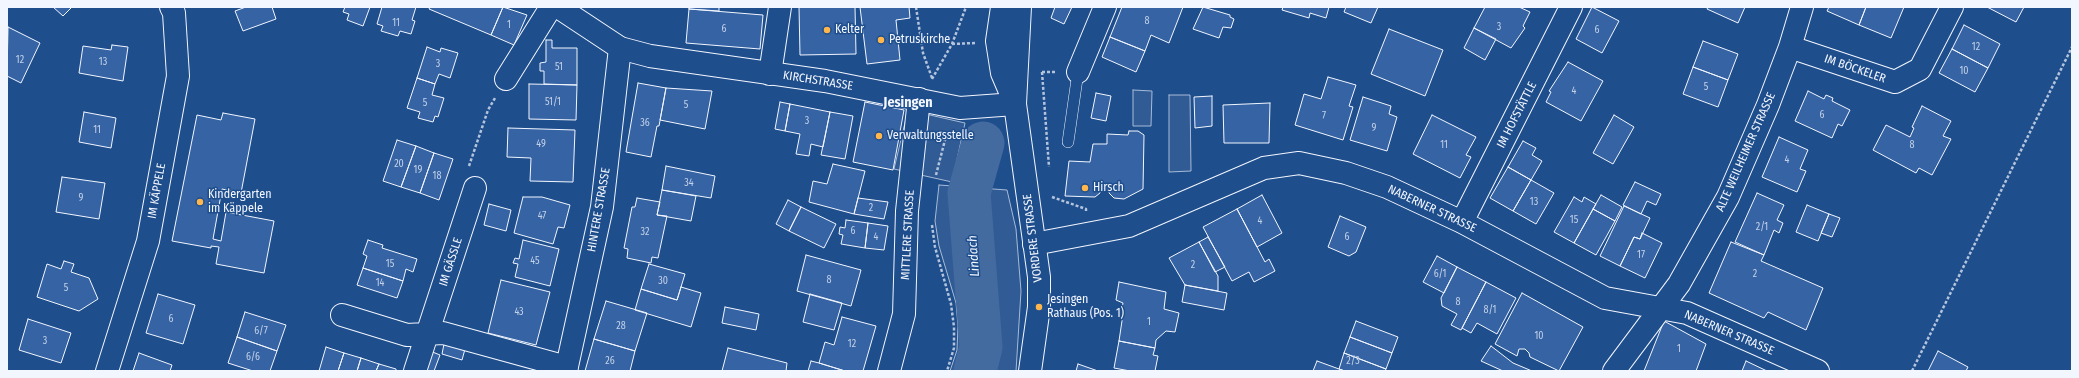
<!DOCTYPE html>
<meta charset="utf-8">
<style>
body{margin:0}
#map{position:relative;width:2079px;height:378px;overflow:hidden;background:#1f4e8c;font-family:"Fira Sans Condensed",sans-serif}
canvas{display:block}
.frame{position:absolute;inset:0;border:8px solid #f2f6ff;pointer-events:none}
</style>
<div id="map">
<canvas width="2079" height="378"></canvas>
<div class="frame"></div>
</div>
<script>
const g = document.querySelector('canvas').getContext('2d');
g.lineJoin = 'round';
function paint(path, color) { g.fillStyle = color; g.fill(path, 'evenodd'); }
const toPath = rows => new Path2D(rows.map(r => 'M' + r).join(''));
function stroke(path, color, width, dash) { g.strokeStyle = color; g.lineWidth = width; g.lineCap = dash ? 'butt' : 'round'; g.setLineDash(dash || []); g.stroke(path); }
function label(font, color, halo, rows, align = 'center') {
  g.font = font + ' "Fira Sans Condensed",sans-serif'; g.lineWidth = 3; g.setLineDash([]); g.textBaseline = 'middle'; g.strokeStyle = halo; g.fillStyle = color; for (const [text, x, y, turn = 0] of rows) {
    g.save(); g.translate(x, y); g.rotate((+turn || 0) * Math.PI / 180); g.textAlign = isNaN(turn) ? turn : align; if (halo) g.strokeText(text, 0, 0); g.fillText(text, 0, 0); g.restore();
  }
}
const built = toPath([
 [1133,90,1152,91,1151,126,1133,126,1133,90],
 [1169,95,1190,95,1191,171,1169,172,1169,95],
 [908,110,965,123,952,182,894,169,908,110],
 [939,185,1007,190,1016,229,1021,291,1016,371,950,371,957,350,958,326,956,303,939,246,935,221,939,185]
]);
paint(built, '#305b95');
stroke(built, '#a8bbd7', 1);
stroke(toPath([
 [975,371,981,347,969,193,983,143]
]), '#446ba0', 43);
const building = toPath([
 [53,7,72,7,63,16,53,7],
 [246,7,272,7,276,19,243,31,235,11,246,7],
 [345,7,370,7,363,26,347,20,349,14,343,12,345,7],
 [382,7,416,7,412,20,415,21,411,34,400,31,398,36,381,31,383,26,377,24,382,7],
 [430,7,503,7,491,35,429,9,430,7],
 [503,7,527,15,514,45,491,35,503,7],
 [689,7,719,7,719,11,689,9,689,7],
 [799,7,855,7,856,54,800,55,799,7],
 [860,7,909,7,910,18,896,20,900,60,867,64,860,7],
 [1055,7,1072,7,1064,24,1051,18,1055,7],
 [1122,7,1183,7,1169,43,1151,35,1145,51,1110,37,1122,7],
 [1203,7,1230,15,1230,17,1234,19,1231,28,1223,27,1219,38,1193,29,1203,7],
 [1283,7,1329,7,1326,18,1310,13,1309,18,1282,10,1283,7],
 [1346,7,1378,7,1371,23,1344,12,1346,7],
 [1485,7,1519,7,1530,12,1523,26,1525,28,1511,48,1474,28,1485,7],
 [1592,7,1619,21,1602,53,1576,39,1592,7],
 [1708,7,1745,7,1738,23,1707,9,1708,7],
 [1829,7,1866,7,1859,25,1827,11,1829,7],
 [1866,7,1904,7,1891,38,1859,25,1866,7],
 [1987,7,2024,7,2016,22,1987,7],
 [689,9,763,15,760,49,686,43,689,9],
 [1964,25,2000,44,1988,68,1952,49,1964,25],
 [8,27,40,43,21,83,7,76,8,27],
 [1474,28,1496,39,1485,60,1464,48,1474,28],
 [1389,29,1443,50,1425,96,1371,74,1389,29],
 [1110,37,1145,51,1136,72,1102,57,1110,37],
 [546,40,552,40,552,48,577,48,577,85,544,84,544,71,540,71,540,63,546,62,546,40],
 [1703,41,1738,54,1728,80,1693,67,1703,41],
 [112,45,128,47,123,81,79,73,83,46,111,50,112,45],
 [427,47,440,52,441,48,458,53,450,78,439,74,435,84,417,78,427,47],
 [1952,49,1988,68,1975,92,1939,73,1952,49],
 [1568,62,1603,81,1581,121,1546,102,1551,92,1549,91,1568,62],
 [1693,67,1728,80,1718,107,1683,94,1693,67],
 [1328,77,1356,85,1349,106,1353,107,1343,140,1295,125,1304,94,1321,99,1328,77],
 [417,78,435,84,432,95,444,98,438,117,435,116,433,122,418,118,420,112,407,108,417,78],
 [638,83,666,88,659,126,657,126,651,157,626,152,638,83],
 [529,84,577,85,576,120,529,119,529,84],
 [666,88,712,91,705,129,660,120,666,88],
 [1808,91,1824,99,1826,95,1833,98,1832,101,1850,110,1842,126,1838,124,1832,138,1795,121,1808,91],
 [1096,93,1111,96,1106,121,1091,118,1096,93],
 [1212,96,1212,126,1195,128,1194,97,1212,96],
 [1363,97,1391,106,1389,114,1397,117,1387,151,1350,140,1363,97],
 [780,102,790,104,785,131,775,129,780,102],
 [865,102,904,110,893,170,853,162,865,102],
 [1270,103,1269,143,1224,143,1223,105,1270,103],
 [790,104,830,112,823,147,811,144,809,156,796,154,800,134,785,131,790,104],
 [1922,106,1951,121,1943,136,1951,139,1932,175,1919,168,1916,173,1873,150,1886,125,1910,137,1914,128,1912,127,1922,106],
 [84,112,116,118,111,148,79,142,84,112],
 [830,112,853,116,845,159,821,155,830,112],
 [223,113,255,119,241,193,222,189,213,239,221,241,226,212,274,221,264,273,216,264,219,247,211,246,211,248,172,241,197,115,221,120,223,113],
 [1432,115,1476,137,1466,155,1471,157,1460,178,1413,154,1432,115],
 [1614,115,1634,127,1613,164,1593,153,1614,115],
 [508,128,575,130,573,182,530,181,531,158,507,157,508,128],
 [1129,131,1138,131,1144,135,1143,189,1124,199,1114,198,1109,193,1110,189,1100,189,1100,193,1095,197,1065,196,1069,161,1090,162,1093,144,1107,144,1107,134,1128,135,1129,131],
 [1779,137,1808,150,1800,169,1806,171,1797,192,1762,177,1779,137],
 [397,140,416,146,401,187,383,181,397,140],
 [1523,141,1536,148,1532,155,1542,161,1531,180,1508,167,1523,141],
 [416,146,434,153,420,193,401,187,416,146],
 [434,153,453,159,439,200,420,193,434,153],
 [833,164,865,171,854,214,809,202,813,181,827,184,833,164],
 [666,166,715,176,711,198,662,190,666,166],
 [1508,167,1531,180,1513,211,1490,198,1508,167],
 [62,177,105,183,99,219,56,212,62,177],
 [1531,180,1554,193,1536,224,1513,211,1531,180],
 [1635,182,1661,194,1656,205,1647,201,1641,214,1623,205,1635,182],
 [662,190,696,196,691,221,657,215,662,190],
 [1757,193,1784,205,1777,220,1783,223,1779,233,1774,230,1764,255,1735,242,1757,193],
 [1262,195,1282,233,1257,247,1237,209,1262,195],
 [1601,195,1622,207,1615,221,1593,209,1601,195],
 [523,197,542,197,570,205,564,228,558,227,553,244,514,233,523,197],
 [1574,197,1582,202,1584,197,1596,204,1574,243,1554,232,1574,197],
 [637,198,660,202,657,215,667,216,658,258,652,257,651,263,627,258,628,249,624,248,632,207,635,207,637,198],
 [858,198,888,202,884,219,854,214,858,198],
 [788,200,801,207,789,231,776,224,788,200],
 [489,204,511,210,506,231,484,225,489,204],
 [1807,205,1829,214,1818,241,1796,232,1807,205],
 [1624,206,1650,218,1640,239,1634,237,1620,266,1600,256,1624,206],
 [801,207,836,224,824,248,789,231,801,207],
 [1237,209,1265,262,1269,259,1275,271,1254,282,1249,272,1232,281,1203,227,1237,209],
 [1593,209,1615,221,1596,255,1574,243,1593,209],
 [1829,214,1840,218,1832,237,1821,233,1829,214],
 [1340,216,1366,227,1356,252,1349,256,1328,247,1340,216],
 [846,220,868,223,865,248,841,244,843,235,839,234,840,227,845,228,846,220],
 [868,223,888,226,884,250,865,248,868,223],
 [1642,233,1662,243,1645,278,1620,266,1634,237,1640,239,1642,233],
 [1208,237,1225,267,1215,272,1199,242,1208,237],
 [368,240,383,245,382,248,417,259,413,272,406,269,403,281,363,268,367,256,363,254,368,240],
 [523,240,559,249,550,286,515,277,518,264,513,263,515,258,519,259,523,240],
 [1199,242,1218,276,1218,291,1185,285,1169,258,1199,242],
 [1731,242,1764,255,1761,261,1823,288,1806,330,1768,312,1764,318,1709,293,1731,242],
 [806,255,861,270,851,306,797,291,806,255],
 [1437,256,1457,267,1444,293,1423,282,1437,256],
 [64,261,74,264,71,272,89,278,98,299,79,311,37,297,47,264,61,269,64,261],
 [649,264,685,274,677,300,641,289,649,264],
 [1457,267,1486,282,1461,330,1451,325,1457,314,1442,306,1441,298,1457,267],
 [363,268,403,281,397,298,357,285,363,268],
 [501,280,550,292,536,345,488,333,501,280],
 [1119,282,1166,292,1164,309,1179,313,1175,332,1166,331,1156,340,1155,348,1119,341,1123,314,1121,313,1123,303,1116,300,1119,282],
 [1486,282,1516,298,1497,334,1477,323,1471,333,1462,328,1486,282],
 [1185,285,1227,293,1224,310,1182,302,1185,285],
 [681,287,701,293,691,327,635,310,641,289,677,300,681,287],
 [1522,293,1583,327,1559,371,1530,357,1529,353,1525,349,1519,349,1517,356,1495,344,1522,293],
 [158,294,195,305,183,344,146,333,158,294],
 [810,294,842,303,834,330,803,322,810,294],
 [606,301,647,313,635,351,594,339,606,301],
 [725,307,759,314,756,330,722,323,725,307],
 [245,312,286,325,277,351,237,337,245,312],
 [842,317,876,326,863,371,845,371,819,363,825,342,834,345,842,317],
 [28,319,71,333,61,363,19,350,28,319],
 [1356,321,1398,337,1392,353,1350,337,1356,321],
 [1664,321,1706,344,1696,371,1644,371,1664,321],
 [237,337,277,351,270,371,253,371,228,363,237,337],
 [1350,337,1392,353,1386,369,1344,353,1350,337],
 [594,339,635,351,630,371,585,371,594,339],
 [1119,341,1155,348,1153,355,1158,356,1155,371,1130,371,1114,368,1119,341],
 [444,344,465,349,462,360,442,354,444,344],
 [1491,346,1513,363,1532,371,1503,371,1481,361,1491,346],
 [326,347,344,353,338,371,319,371,326,347],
 [728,348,787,363,786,371,722,371,728,348],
 [430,351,440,355,434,371,423,371,430,351],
 [1938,351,1968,367,1966,371,1928,371,1938,351],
 [139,353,172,365,170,371,133,371,139,353],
 [344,353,361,358,357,371,338,371,344,353],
 [1344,353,1386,369,1385,371,1345,371,1339,369,1344,353],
 [361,358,379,364,376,371,357,371,361,358],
 [811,361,819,363,845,371,808,371,811,361],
 [1317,361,1339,369,1345,371,1313,371,1317,361],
 [1746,361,1767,371,1742,371,1746,361],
 [379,364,396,369,396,371,376,371,379,364],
 [1078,364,1098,371,1076,371,1078,364]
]);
paint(building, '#3563a3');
stroke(building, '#f2f6ff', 1);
const service = toPath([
 [1068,142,1078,72]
]);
const minor = toPath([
 [1790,47,1895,82,1920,69,1952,7],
 [1078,72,1105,7],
 [770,74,780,7],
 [506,79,551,7],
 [1462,222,1571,7],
 [1034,244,1129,226,1264,168,1299,163,1346,173,1387,187,1462,222,1605,298,1687,313,1818,371],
 [342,315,407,335,443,333,567,367],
 [107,371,148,241,178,76,174,13,171,7],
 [415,371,475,188],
 [566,371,602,207,620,48],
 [889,371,904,314,907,211,919,99],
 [1614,371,1679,284,1728,197,1768,105,1790,47,1802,7]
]);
const tertiary = toPath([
 [558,7,620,48,650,56,825,81,960,108,1015,104]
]);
const secondary = toPath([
 [1002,7,997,41,1002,73,1014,101],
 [1020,7,1015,104,1039,277,1039,307,1030,371]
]);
stroke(service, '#f2f6ff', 12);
stroke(minor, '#f2f6ff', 24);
stroke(tertiary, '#f2f6ff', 24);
stroke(secondary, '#f2f6ff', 24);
stroke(toPath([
 [916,7,923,53,932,78],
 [952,44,975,43],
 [1042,72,1049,167],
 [1042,72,1055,72],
 [932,79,952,44,966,7],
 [469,166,488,110,495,98],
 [936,175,946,136],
 [1052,197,1086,209,1086,211],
 [932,225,935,247,951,304,954,327,954,348,947,371],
 [1912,371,2072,47]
]), '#b3c4dc', 2.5, [3, 2]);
stroke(service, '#1f4e8c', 11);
stroke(minor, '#1f4e8c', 22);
stroke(tertiary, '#1f4e8c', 22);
stroke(secondary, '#1f4e8c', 22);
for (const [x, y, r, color] of [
 [827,30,4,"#ffb74d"],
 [881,40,4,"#ffb74d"],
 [879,136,4,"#ffb74d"],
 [1085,188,4,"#ffb74d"],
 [200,202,4,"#ffb74d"],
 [1039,307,4,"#ffb74d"]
]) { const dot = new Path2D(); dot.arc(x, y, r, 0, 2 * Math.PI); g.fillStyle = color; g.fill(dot); stroke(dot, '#1f4e8c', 1.5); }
label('10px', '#c3d1e8', null, [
 ["8",1147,21],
 ["11",396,23],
 ["1",509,25],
 ["3",1499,27],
 ["6",724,29],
 ["6",1597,30],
 ["12",1976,47],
 ["12",20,60],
 ["13",103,62],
 ["3",438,64],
 ["51",559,67],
 ["10",1964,71],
 ["5",1706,87],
 ["4",1574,91],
 ["51/1",553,102],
 ["5",425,103],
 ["5",686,105],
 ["6",1822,115],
 ["7",1324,116],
 ["3",807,121],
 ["36",645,123],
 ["9",1374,128],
 ["11",97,130],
 ["49",541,144],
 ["11",1444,145],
 ["8",1912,145],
 ["4",1787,160],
 ["20",399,164],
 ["19",418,170],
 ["18",437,176],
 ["34",689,183],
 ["9",81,198],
 ["13",1534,202],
 ["2",871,208],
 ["47",542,216],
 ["15",1574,220],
 ["4",1260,221],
 ["2/1",1762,227],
 ["6",853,231],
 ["32",645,232],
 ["4",876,237],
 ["6",1347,237],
 ["17",1641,255],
 ["45",535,261],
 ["15",390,264],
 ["2",1193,265],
 ["6/1",1440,274],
 ["2",1755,274],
 ["8",829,280],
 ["30",663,281],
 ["14",380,283],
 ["5",66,288],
 ["8",1458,302],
 ["8/1",1490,310],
 ["43",519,312],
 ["6",171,319],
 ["1",1149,322],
 ["28",621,326],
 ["6/7",261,331],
 ["10",1539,336],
 ["3",45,341],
 ["12",852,344],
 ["1",1679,349],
 ["6/6",253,357],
 ["26",610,361],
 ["2/3",1353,361]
]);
label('12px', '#f2f6ff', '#1f4e8c', [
 ["Kelter",835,30],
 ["Petruskirche",889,40],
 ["Verwaltungsstelle",887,136],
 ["Hirsch",1093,188],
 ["Kindergarten",208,195],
 ["im Käppele",208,209],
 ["Jesingen",1047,300],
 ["Rathaus (Pos. 1)",1047,314]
], 'left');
label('12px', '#f2f6ff', '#1f4e8c', [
 ["IM BÖCKELER",1855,69,19],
 ["KIRCHSTRASSE",818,81,9],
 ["IM HOFSTÄTTLE",1517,115,-63],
 ["ALTE WEILHEIMER STRASSE",1746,152,-66],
 ["IM KÄPPELE",157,191,-80],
 ["NABERNER STRASSE",1432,209,25],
 ["HINTERE STRASSE",599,210,-80],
 ["MITTLERE STRASSE",908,235,-87],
 ["VORDERE STRASSE",1033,238,-97],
 ["IM GÄSSLE",451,262,-72],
 ["NABERNER STRASSE",1729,333,23]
]);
label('italic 13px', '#f2f6ff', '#1f4e8c', [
 ["Lindach",974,256,-94]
]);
label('bold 14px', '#f2f6ff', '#1f4e8c', [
 ["Jesingen",908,103]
]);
</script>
